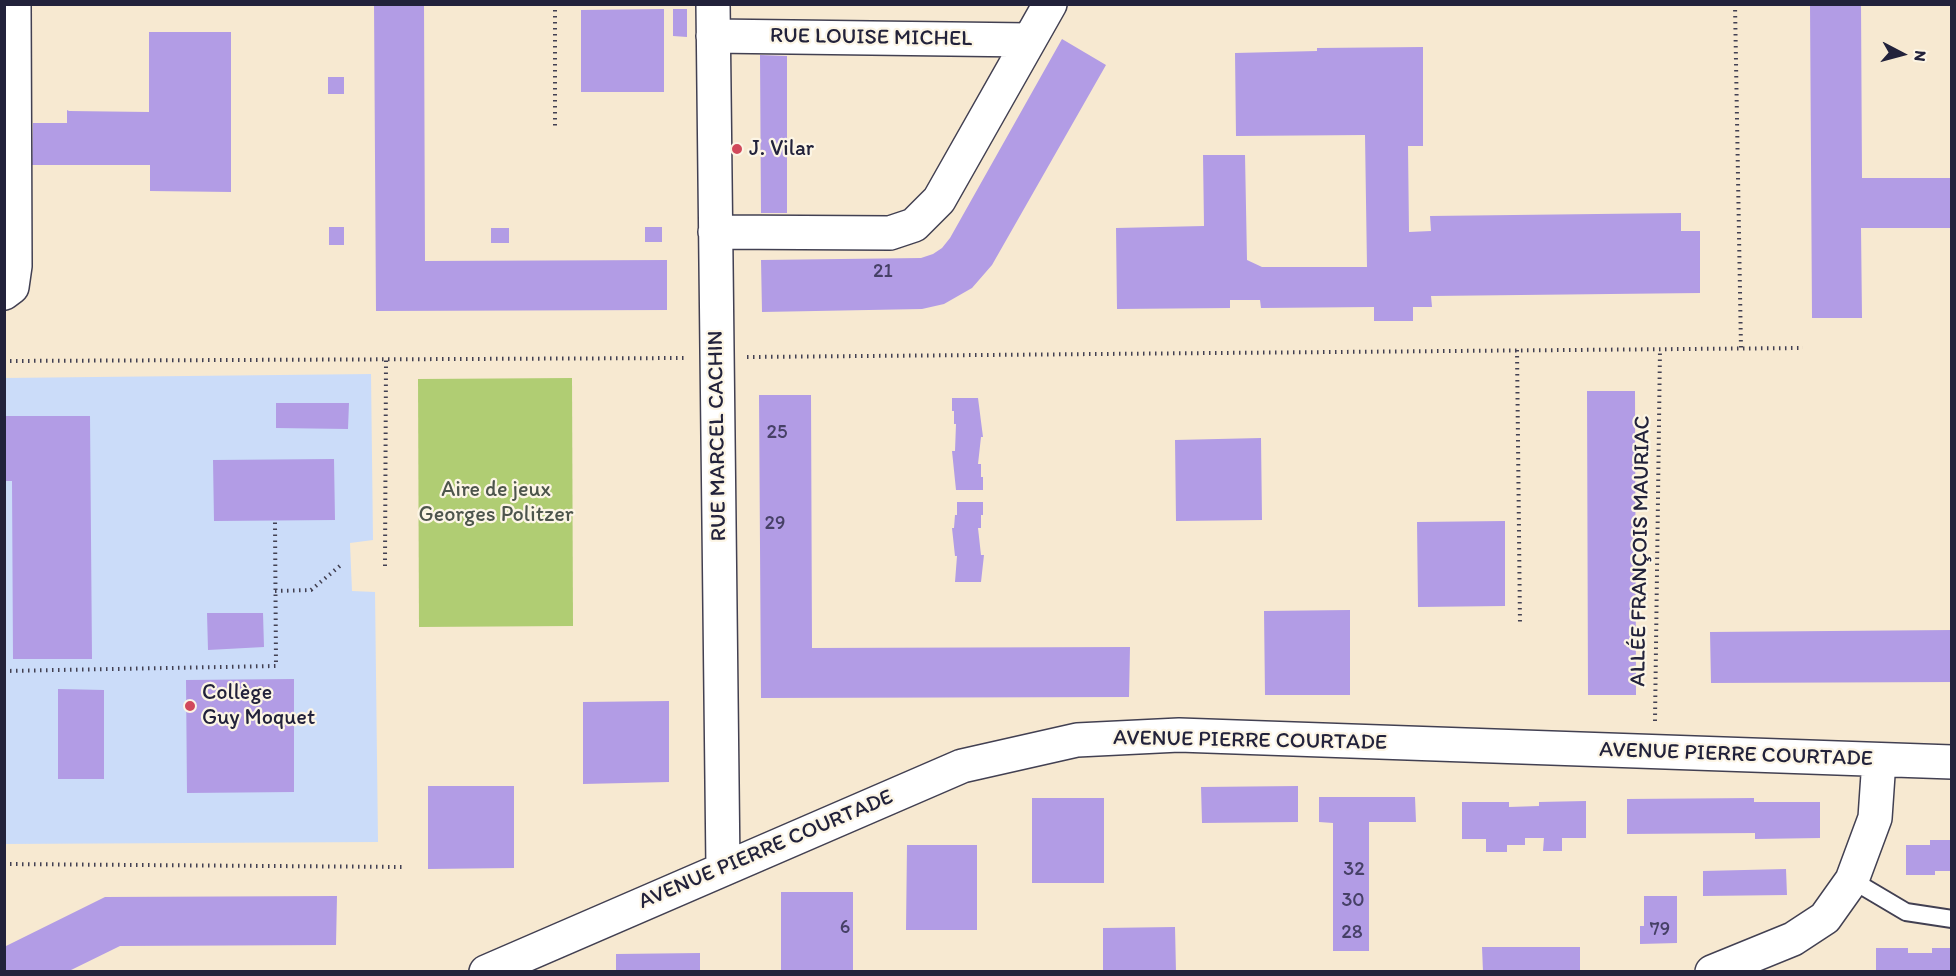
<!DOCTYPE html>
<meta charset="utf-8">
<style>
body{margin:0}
#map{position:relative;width:1956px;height:976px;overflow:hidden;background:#f7e9d1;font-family:Itim,sans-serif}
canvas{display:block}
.frame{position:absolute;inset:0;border:6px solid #22223b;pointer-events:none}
.north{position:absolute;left:1872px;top:24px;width:60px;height:60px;-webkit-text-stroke:4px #fcf5e5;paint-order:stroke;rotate:96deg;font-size:16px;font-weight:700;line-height:24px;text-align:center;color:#22223b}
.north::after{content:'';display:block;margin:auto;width:21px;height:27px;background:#22223b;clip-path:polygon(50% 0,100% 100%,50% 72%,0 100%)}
</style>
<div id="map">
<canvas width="1956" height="976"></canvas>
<div class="frame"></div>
<div class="north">N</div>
</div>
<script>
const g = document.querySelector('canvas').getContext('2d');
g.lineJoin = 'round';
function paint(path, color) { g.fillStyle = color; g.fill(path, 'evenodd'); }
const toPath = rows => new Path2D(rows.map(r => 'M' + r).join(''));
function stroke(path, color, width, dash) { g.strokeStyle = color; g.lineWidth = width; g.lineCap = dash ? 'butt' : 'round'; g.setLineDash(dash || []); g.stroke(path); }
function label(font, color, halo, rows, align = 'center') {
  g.font = font + ' Itim,sans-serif'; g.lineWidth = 4.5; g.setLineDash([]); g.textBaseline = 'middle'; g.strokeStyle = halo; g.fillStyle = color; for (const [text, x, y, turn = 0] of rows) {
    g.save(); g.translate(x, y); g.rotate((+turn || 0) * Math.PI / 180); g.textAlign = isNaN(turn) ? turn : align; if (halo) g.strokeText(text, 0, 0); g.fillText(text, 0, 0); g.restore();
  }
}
paint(toPath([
 [371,374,373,540,350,543,352,591,375,592,378,842,5,844,4,378]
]), '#cbdcf9');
paint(toPath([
 [572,378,573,626,419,627,418,379]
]), '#b0cd73');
paint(toPath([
 [374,4,424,4,425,261,667,260,667,310,376,311],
 [1810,4,1861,4,1862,178,1952,178,1952,228,1861,228,1862,318,1812,318],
 [664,9,664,92,581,92,581,10],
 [673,9,687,9,687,37,673,36],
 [149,32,231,32,231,192,150,191,150,165,32,165,33,123,67,123,67,110,69,111,149,112],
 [1062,39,1106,65,992,265,972,288,944,304,922,309,762,312,761,260,921,258,933,254,942,248,950,238],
 [1423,47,1423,146,1408,146,1409,232,1431,231,1430,216,1681,213,1681,231,1700,231,1700,293,1431,296,1432,307,1413,307,1413,321,1374,321,1374,307,1261,308,1260,300,1230,300,1230,308,1117,309,1116,228,1204,226,1203,155,1245,155,1247,260,1262,267,1367,267,1365,135,1236,136,1235,53,1317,51,1317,48],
 [760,55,787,56,787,213,761,213],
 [328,77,344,77,344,94,328,94],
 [329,227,344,227,344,245,329,245],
 [645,227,662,227,662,242,645,242],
 [491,228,509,228,509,243,491,243],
 [1587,391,1635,391,1636,695,1588,695],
 [759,395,811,395,812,648,1130,647,1129,697,761,698],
 [952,398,978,398,983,437,981,437,978,464,981,464,981,477,983,477,983,490,956,490,952,451,955,451,956,424,954,424,954,411,952,411],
 [276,403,349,403,348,429,276,428],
 [4,416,90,416,92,659,13,659,12,481,4,481],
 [1261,438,1262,520,1176,521,1175,440],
 [334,459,335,520,214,521,213,460],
 [957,502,983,502,983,515,981,515,981,528,978,528,981,555,984,555,981,582,955,582,957,556,955,556,952,528,954,528,955,515,957,515],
 [1505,521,1505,606,1418,607,1417,522],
 [1350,610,1350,695,1265,695,1264,611],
 [207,613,263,613,264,647,208,650],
 [1952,630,1952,682,1711,683,1710,632],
 [294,679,294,792,187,793,186,680],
 [58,689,104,690,104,779,58,779],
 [669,701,669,782,583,784,583,702],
 [428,786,514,786,514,868,428,869],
 [1298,786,1298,822,1202,823,1201,787],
 [1319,797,1415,797,1416,822,1369,822,1369,951,1333,951,1333,823,1319,822],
 [1032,798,1104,798,1104,883,1032,883],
 [1754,798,1754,802,1820,802,1820,838,1755,839,1755,833,1627,834,1627,799],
 [1586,801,1586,838,1562,838,1562,851,1543,851,1544,838,1525,838,1525,845,1507,845,1507,852,1486,852,1486,839,1462,839,1462,802,1509,802,1509,807,1539,806,1539,802],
 [1930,840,1952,840,1952,871,1935,871,1935,875,1906,875,1906,845,1930,845],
 [907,845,977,845,977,930,906,930],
 [1786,869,1787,895,1703,896,1703,871],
 [781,892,853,892,853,972,781,972],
 [337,896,336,945,120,946,67,972,4,972,4,947,105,897],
 [1644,896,1677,896,1677,943,1640,944,1640,926,1644,926],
 [1175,927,1176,972,1103,972,1103,928],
 [1482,947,1580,947,1580,972,1483,972],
 [1876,948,1908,948,1908,953,1932,953,1932,948,1952,948,1952,972,1876,972],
 [700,953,700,972,616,972,616,954]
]), '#b29ce5');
const lane = toPath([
 [1852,880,1906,912,1952,919]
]);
const street = toPath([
 [713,4,723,868],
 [713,36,1029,40],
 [715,232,890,233,914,225,939,200,1050,4],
 [4,293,12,287,15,266,14,4],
 [486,972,962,766,1077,740,1179,735,1952,762],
 [1712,972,1793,939,1825,918,1852,880,1875,818,1879,760]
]);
stroke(lane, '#424052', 20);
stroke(street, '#424052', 36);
stroke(toPath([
 [555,4,555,130],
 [1735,4,1741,349],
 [1517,350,1520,625],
 [747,357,1803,348],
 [4,361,686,358],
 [385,566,386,360],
 [275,591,311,590,341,565],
 [4,671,276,666,275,521],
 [1655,721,1660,349],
 [4,864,404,867]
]), '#424052', 4, [1.5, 4.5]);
stroke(lane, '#fff', 16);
stroke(street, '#fff', 33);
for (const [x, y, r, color] of [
 [737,149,6,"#d1495b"],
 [190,706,6,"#d1495b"]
]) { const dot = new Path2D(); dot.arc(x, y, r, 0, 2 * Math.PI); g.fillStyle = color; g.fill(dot); stroke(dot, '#fcf5e5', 2); }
label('20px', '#464066', null, [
 ["21",883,272],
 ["25",777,433],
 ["29",775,524],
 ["32",1354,870],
 ["30",1353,901],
 ["6",845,928],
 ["79",1660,930],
 ["28",1352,933]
]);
label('22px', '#22223b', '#fcf5e5', [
 ["RUE LOUISE MICHEL",871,38,1],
 ["RUE MARCEL CACHIN",718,436,-91],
 ["ALLÉE FRANÇOIS MAURIAC",1641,551,-89],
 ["AVENUE PIERRE COURTADE",1250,741,1],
 ["AVENUE PIERRE COURTADE",1736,755,2],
 ["AVENUE PIERRE COURTADE",766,850,-23]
]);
label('22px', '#22223b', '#fcf5e5', [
 ["J. Vilar",749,149],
 ["Collège",202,693],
 ["Guy Moquet",202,718]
], 'left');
label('22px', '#4d554c', '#fcf5e5', [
 ["Aire de jeux",496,490],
 ["Georges Politzer",496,515]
]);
</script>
